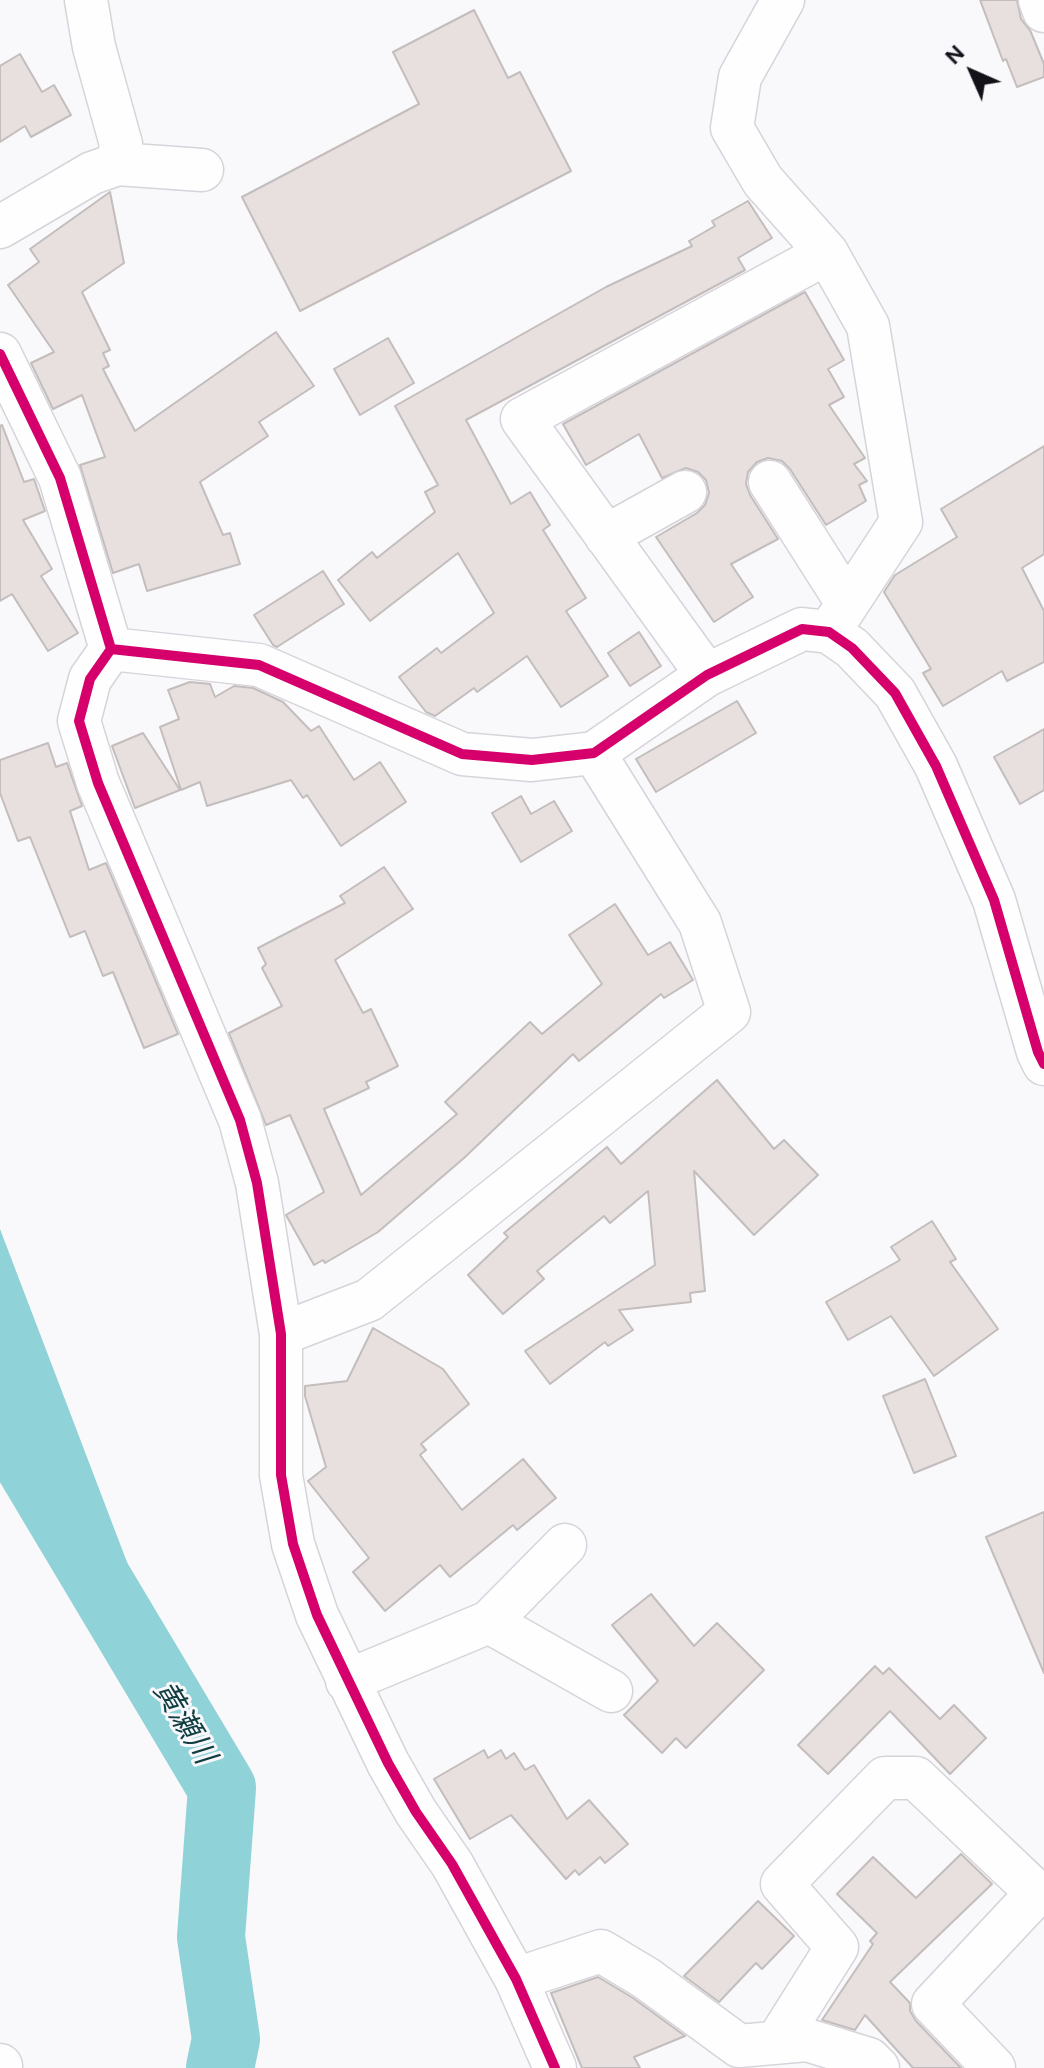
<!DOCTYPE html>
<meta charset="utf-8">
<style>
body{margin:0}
#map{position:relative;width:1044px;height:2068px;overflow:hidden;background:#f9f8fb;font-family:"DM Sans",sans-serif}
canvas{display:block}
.north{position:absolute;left:932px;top:32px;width:80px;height:80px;-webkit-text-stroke:6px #f8f7fc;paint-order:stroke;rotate:315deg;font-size:22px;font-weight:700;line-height:32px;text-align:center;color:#141219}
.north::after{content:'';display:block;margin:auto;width:28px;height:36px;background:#141219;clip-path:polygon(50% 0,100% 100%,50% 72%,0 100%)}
</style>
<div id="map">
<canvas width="1044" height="2068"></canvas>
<div class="north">N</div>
</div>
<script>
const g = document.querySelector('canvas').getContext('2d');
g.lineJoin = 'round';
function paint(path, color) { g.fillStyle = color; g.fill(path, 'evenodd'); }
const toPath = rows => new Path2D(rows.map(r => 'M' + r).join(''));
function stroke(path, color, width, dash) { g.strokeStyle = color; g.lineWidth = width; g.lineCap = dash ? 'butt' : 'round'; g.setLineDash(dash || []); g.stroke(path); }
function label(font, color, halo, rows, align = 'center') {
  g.font = font + ' "DM Sans","Noto Sans JP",sans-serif'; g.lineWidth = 6; g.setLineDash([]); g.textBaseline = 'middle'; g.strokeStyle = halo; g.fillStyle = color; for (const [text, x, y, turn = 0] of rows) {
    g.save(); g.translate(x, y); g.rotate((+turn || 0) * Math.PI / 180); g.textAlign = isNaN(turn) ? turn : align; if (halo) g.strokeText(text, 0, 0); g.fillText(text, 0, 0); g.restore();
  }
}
paint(toPath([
 [0,1229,138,1591,0,1470]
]), '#8fd2d7');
stroke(toPath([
 [0,1416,222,1788,211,1937,226,2039,220,2068]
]), '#8fd2d7', 68);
const building = toPath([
 [980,0,1017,0,1021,19,1030,30,1044,64,1044,77,1017,87,1006,59,1003,61,980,0],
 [474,10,508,78,520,72,571,171,300,311,242,197,419,104,393,52,474,10],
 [20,54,42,92,54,85,71,115,31,137,25,126,0,142,0,66,20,54],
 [110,192,124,263,82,292,110,350,103,353,109,366,103,369,135,431,276,332,314,386,259,422,268,436,200,482,223,535,230,533,240,564,147,591,139,564,113,573,80,465,105,457,82,395,53,409,31,363,54,352,8,285,39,262,30,249,110,192],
 [748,201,772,238,738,258,745,270,466,420,511,504,530,492,550,525,543,530,586,598,566,611,608,676,561,707,527,656,477,692,474,688,435,716,426,712,399,677,437,648,441,653,494,613,458,553,370,621,338,580,372,552,377,558,435,512,425,492,438,485,395,406,606,287,692,246,689,241,715,226,712,221,748,201],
 [805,292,844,360,828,369,844,397,829,405,865,458,854,464,867,481,859,485,866,501,826,525,790,469,782,461,768,458,757,462,748,472,746,484,750,495,778,539,731,564,753,597,714,622,656,537,697,513,705,505,709,493,706,480,698,472,686,468,662,478,639,434,586,465,563,424,805,292],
 [388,338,414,383,360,415,334,369,388,338],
 [2,425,24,482,34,479,45,511,23,520,52,569,41,576,78,633,48,651,12,594,0,601,0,426,2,425],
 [1044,446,1044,554,1022,568,1044,611,1044,662,1007,681,1002,671,943,706,923,673,931,669,884,592,895,575,957,537,941,509,1044,446],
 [323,571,344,604,277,647,273,645,254,615,323,571],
 [639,632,661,666,630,686,608,653,639,632],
 [190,682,210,684,215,697,234,686,253,688,283,702,311,731,319,726,354,780,380,762,406,802,341,846,307,795,303,798,291,780,207,806,200,782,181,790,160,727,179,719,168,690,190,682],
 [737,701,756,733,656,792,636,759,737,701],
 [1044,729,1044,790,1020,804,994,757,1044,729],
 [143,733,180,790,135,808,112,746,143,733],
 [48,743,56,767,67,763,82,806,70,811,89,870,106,863,178,1034,144,1048,113,972,103,976,85,931,70,937,30,837,18,841,0,793,0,760,48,743],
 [521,796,531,814,554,801,572,831,521,862,492,813,521,796],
 [384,867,413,909,335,960,363,1013,371,1009,398,1066,366,1082,369,1088,324,1109,361,1195,457,1114,445,1102,530,1022,542,1034,602,984,569,935,615,904,648,955,670,942,693,980,664,998,661,994,579,1061,573,1054,464,1158,378,1232,325,1263,323,1260,314,1265,286,1215,324,1192,290,1115,266,1125,229,1033,282,1006,262,968,266,964,258,948,345,903,340,896,384,867],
 [717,1080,774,1149,784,1140,818,1175,754,1235,694,1171,705,1291,690,1293,691,1302,619,1310,633,1330,608,1346,605,1342,550,1384,525,1351,655,1265,648,1191,610,1223,604,1216,537,1271,544,1279,503,1314,468,1275,508,1237,504,1233,607,1147,621,1164,717,1080],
 [932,1221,956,1259,950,1262,998,1329,934,1376,891,1316,848,1340,826,1302,900,1260,891,1247,932,1221],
 [373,1328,443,1369,469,1404,421,1444,426,1450,420,1455,462,1510,523,1459,556,1498,517,1530,513,1525,450,1577,440,1565,385,1611,353,1572,369,1558,308,1481,326,1467,305,1396,305,1386,347,1381,373,1328],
 [925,1379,956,1456,914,1473,883,1396,925,1379],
 [1044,1512,1044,1673,986,1537,1044,1512],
 [651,1594,694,1646,717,1623,764,1670,686,1748,676,1738,662,1753,624,1715,658,1681,612,1625,651,1594],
 [875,1666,883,1674,889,1668,940,1719,954,1705,986,1738,950,1774,890,1711,828,1774,798,1745,875,1666],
 [484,1750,488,1758,501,1750,506,1759,514,1753,525,1770,534,1765,567,1819,589,1800,628,1844,605,1863,600,1857,579,1875,575,1870,566,1879,511,1815,470,1839,434,1779,484,1750],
 [961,1854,992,1884,890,1982,910,2003,910,2011,916,2021,961,2068,913,2068,865,2015,855,2030,822,2020,873,1944,870,1941,877,1933,837,1894,873,1857,916,1898,961,1854],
 [758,1901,794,1936,762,1969,756,1963,719,2002,684,1976,758,1901],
 [598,1977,633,1998,685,2036,634,2057,640,2068,582,2068,551,1993,598,1977]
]);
paint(building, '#e8dfdf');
stroke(building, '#c3bebd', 2);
const street = toPath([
 [783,0,740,77,732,128,763,181,827,253,868,326,901,522,829,632],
 [1040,0,1044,11],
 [118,164,202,170],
 [0,227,92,173,118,164,121,144,94,47,86,0],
 [0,354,60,478,111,649,90,679,79,721,98,783,240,1120,257,1183,281,1334,281,1475,293,1544,317,1615,388,1763,416,1812,452,1864,516,1979,555,2068],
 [770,482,847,603],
 [606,536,685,492],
 [111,649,259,665,462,754,532,760,594,753,707,675,802,629,829,632,852,648,895,693,936,766,994,900,1038,1052,1044,1064],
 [707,675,522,419,827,253],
 [281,1334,369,1300,729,1012,700,923,594,753],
 [489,1622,611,1691],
 [347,1681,489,1622,565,1545],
 [516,1979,601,1951,646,1978,739,2046,807,2040,869,2059,878,2068],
 [777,2042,837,1947,782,1884,885,1778,916,1778,1037,1893,933,2004,994,2068]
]);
const highway = toPath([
 [0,2066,0,2068]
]);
stroke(street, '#d6d4da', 45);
stroke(highway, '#d6d4da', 47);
stroke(street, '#fefefe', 42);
stroke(highway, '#fefefe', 44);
stroke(toPath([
 [0,354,60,478,111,649,90,679,79,721,98,783,240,1120,257,1183,281,1334,281,1475,293,1544,317,1615,388,1763,416,1812,452,1864,516,1979,555,2068],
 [111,649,259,665,462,754,532,760,594,753,707,675,802,629,829,632,852,648,895,693,936,766,994,900,1038,1052,1044,1064]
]), '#d6006c', 10);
label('italic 30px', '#113e41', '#f8f7fc', [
 ["黄瀬川",183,1723,59]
]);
</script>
